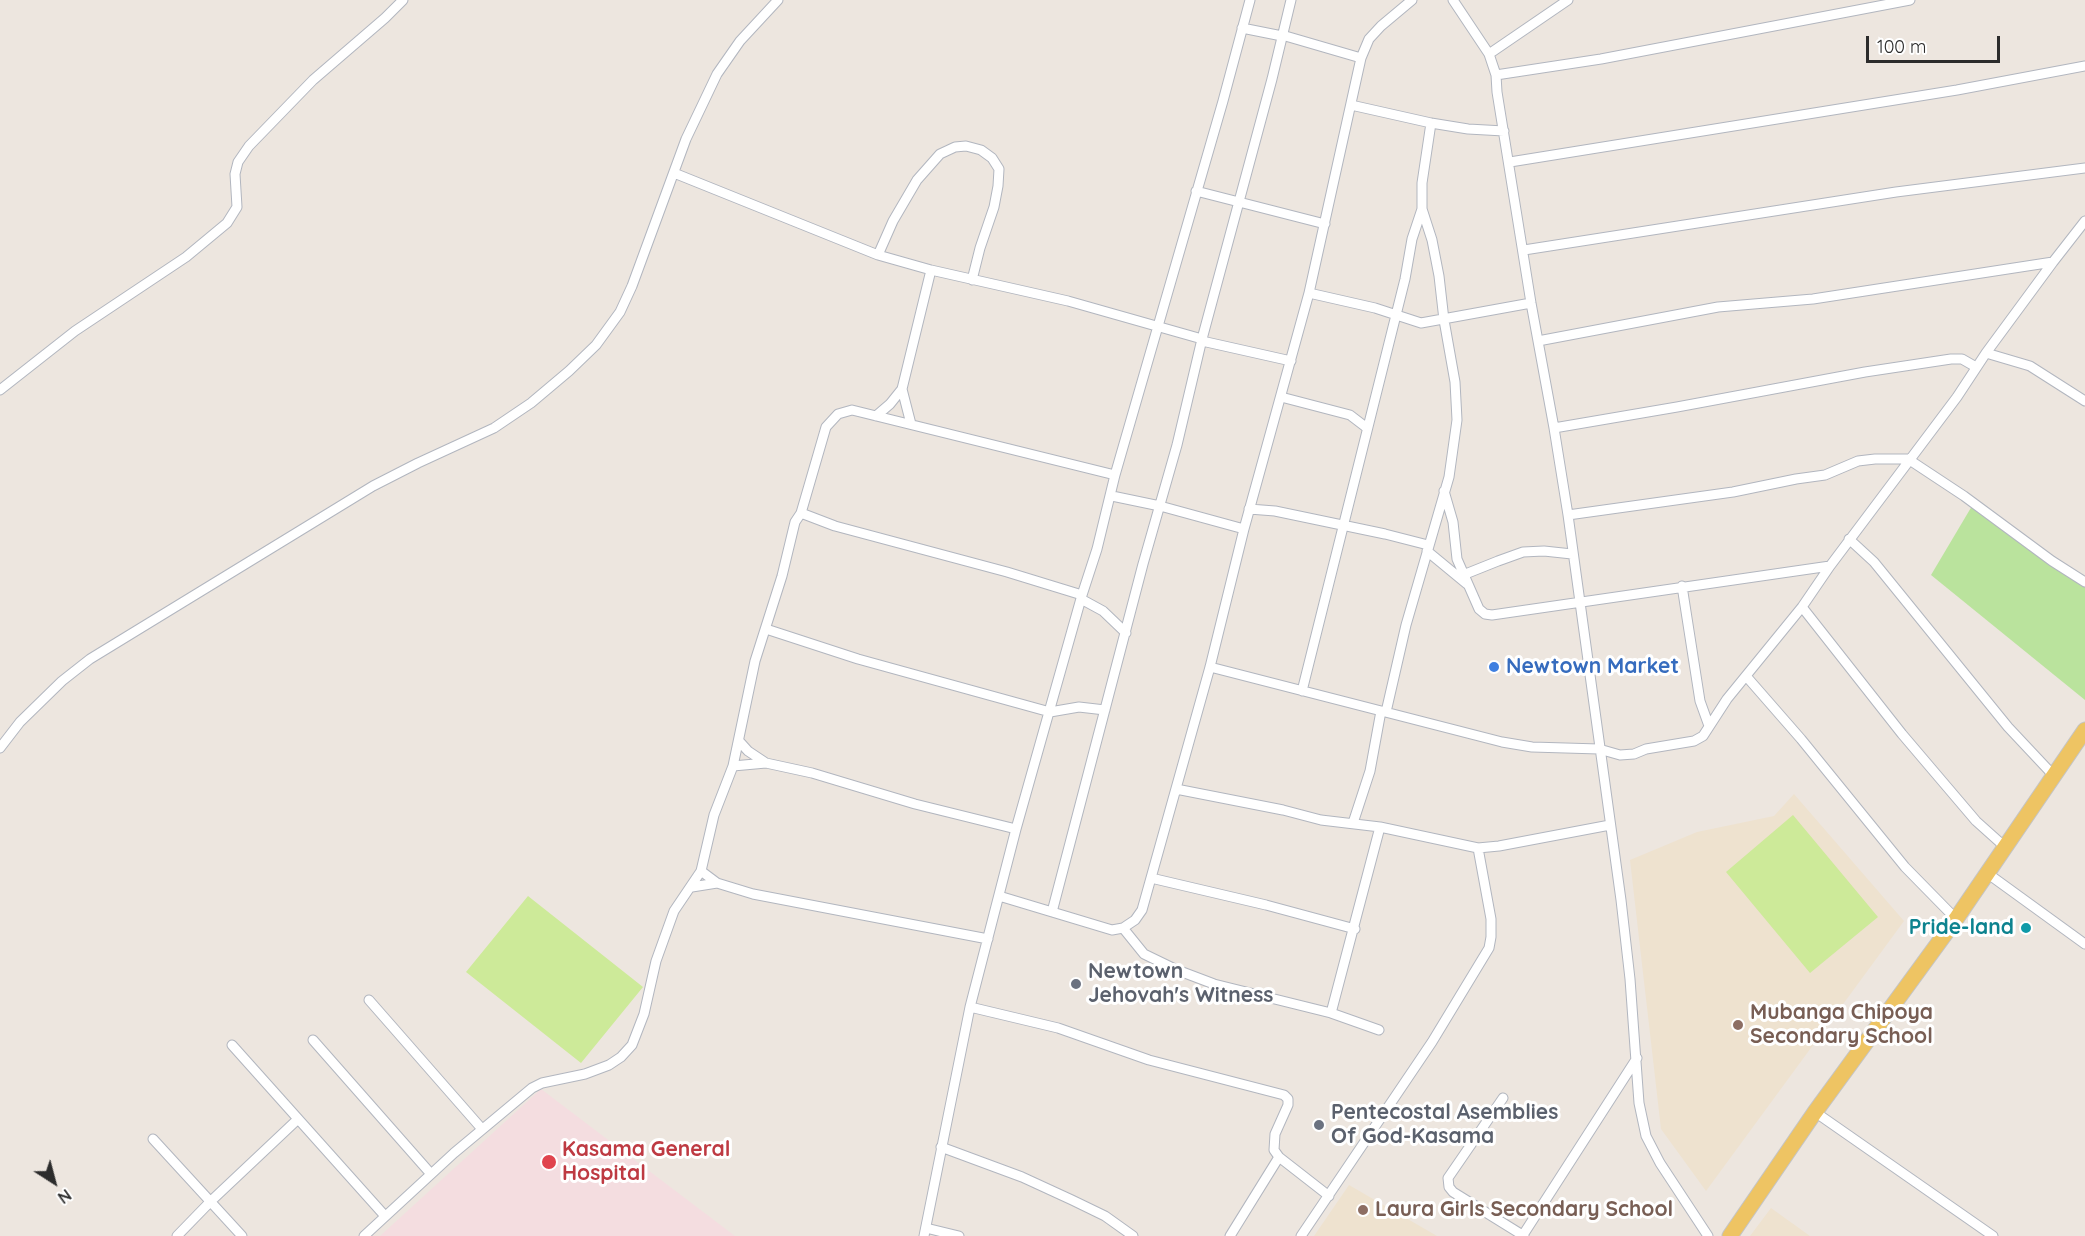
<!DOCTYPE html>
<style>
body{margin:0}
#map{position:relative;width:2085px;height:1236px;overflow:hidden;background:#ede6df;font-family:Quicksand,sans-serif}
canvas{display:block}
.north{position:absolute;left:24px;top:1152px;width:60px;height:60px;-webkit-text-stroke:4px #fff;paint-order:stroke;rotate:144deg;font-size:16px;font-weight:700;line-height:24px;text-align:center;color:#2c2c2c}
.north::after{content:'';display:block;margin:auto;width:21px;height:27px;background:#2c2c2c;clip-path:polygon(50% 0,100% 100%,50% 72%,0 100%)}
.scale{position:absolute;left:1866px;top:36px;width:134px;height:27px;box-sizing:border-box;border:3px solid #2c2c2c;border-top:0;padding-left:8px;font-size:18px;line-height:21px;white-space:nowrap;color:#2c2c2c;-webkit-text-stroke:4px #fff;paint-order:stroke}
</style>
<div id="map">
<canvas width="2085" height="1236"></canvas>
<div class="north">N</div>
<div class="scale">100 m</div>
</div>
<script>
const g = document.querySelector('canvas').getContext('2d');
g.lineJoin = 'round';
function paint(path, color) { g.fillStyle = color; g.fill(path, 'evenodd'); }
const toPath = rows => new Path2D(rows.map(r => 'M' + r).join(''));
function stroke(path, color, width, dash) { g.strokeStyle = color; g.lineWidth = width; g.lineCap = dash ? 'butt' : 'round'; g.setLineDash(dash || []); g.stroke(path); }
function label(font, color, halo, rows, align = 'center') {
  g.font = font + ' Quicksand,sans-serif'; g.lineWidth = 6; g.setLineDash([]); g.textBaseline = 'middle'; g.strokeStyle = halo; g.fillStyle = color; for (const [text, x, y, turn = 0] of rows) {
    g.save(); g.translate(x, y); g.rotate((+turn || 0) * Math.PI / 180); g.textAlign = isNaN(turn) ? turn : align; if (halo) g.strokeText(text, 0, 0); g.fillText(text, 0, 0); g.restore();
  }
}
paint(toPath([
 [1794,794,1904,921,1706,1191,1661,1129,1630,860,1697,832,1774,816],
 [1349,1185,1437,1236,1314,1236],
 [1771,1208,1810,1236,1750,1236]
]), '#eee2cf');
paint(toPath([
 [541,1089,735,1236,380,1236]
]), '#f4dde0');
paint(toPath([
 [1972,506,2085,587,2085,700,1931,575]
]), '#bae39d');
paint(toPath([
 [1793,815,1878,917,1810,973,1726,872],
 [528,896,643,987,581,1063,466,972]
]), '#cdea99');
const minor = toPath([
 [1453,0,1489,54,1496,75,1497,92,1531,303,1554,428,1568,515,1621,900,1630,979,1639,1103,1646,1136,1660,1163,1708,1236],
 [1242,28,1282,36],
 [1282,35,1361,58],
 [1489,54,1568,0],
 [1496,75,1601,59,1910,0],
 [1351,105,1431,123,1468,129,1504,131],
 [1510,162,1957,90,2085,66],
 [674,173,878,255,931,270,1068,301,1202,339],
 [1196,191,1325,224],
 [1524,250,1896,192,2085,168],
 [878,255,893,221,917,180,940,154,955,147,966,146,981,150,992,158,999,169,998,186,994,207,980,248,972,280],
 [1309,293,1375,308,1421,323,1531,303],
 [1202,341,1291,361],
 [1538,341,1718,307,1813,299,2053,262],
 [1986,353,2030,366,2085,401],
 [902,389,911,424],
 [0,390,75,331,186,257,227,223,237,207,235,174,238,162,249,146,313,80,385,18,403,0],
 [1281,397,1350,415,1367,428],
 [876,416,890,404,902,389,931,270],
 [1554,428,1677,407,1865,372,1951,359,1962,359,1976,367],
 [1444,491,1453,522,1457,559,1479,609,1485,614,1492,615,1830,566,1957,397,1986,353,2053,262,2085,221],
 [1112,496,1160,506,1244,529],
 [1249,509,1275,511,1385,534,1428,545],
 [1568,515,1733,492,1796,479,1825,475,1858,461,1875,459,1908,459,1964,496,2052,561,2085,582],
 [1849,539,1874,562,2008,727,2054,776],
 [1427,551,1467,584],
 [1463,575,1498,561,1523,552,1544,551,1572,554],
 [1682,586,1700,701,1709,726],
 [1082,595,1007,572,835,526,801,513,826,427,838,414,852,410,1115,475],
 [1081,599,1103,611,1126,633],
 [1802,607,1902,734,1976,821,2005,847],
 [766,629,858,659,1050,712,1079,707,1105,710],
 [1210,667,1502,742,1532,747,1599,749,1620,755,1634,754,1646,749,1694,741,1703,736,1727,699,1802,607,1830,566],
 [1746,676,1801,739,1905,867,1956,919],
 [1302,691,1405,279,1412,239,1422,209,1422,183,1431,123],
 [1386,712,1406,625,1449,477,1457,420,1455,382,1444,320,1439,276,1432,240,1422,209],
 [739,741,748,751,766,763,812,773,915,804,1016,829],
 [0,748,20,722,62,681,90,659,373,486,418,463,494,428,531,403,569,371,596,345,620,312,632,286,686,139,717,74,740,41,778,0],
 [733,766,766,763],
 [1176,789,1283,810,1321,820,1380,827,1478,848,1499,846,1610,825],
 [1353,823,1370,771,1381,711],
 [701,871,717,883,753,894,988,939],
 [1987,873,2085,944],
 [1151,878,1266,905,1355,929],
 [692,887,717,883],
 [999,896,1112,930,1123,928,1135,920,1142,910,1210,667,1244,529,1309,293,1361,58,1369,39,1381,26,1412,0],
 [1052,912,1143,564,1177,445,1202,339,1272,79,1291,0],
 [1123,928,1144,954,1177,970,1214,984,1331,1013,1379,1030],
 [369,1000,482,1129],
 [970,1007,1058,1028,1149,1060,1284,1095,1288,1099,1288,1105,1275,1134,1274,1150,1279,1157,1329,1196],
 [1331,1013,1380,827],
 [313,1040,431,1174],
 [232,1045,385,1216],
 [1503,1098,1448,1178,1449,1187,1453,1192,1524,1236],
 [1815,1112,1993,1236],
 [153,1139,242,1236],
 [941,1147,1022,1177,1072,1200,1105,1216,1133,1236],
 [926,1228,959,1236],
 [1523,1235,1637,1058],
 [177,1236,211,1201,298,1119],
 [364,1236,454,1153,532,1088,542,1083,585,1074,609,1065,621,1057,632,1045,644,1014,656,961,674,911,701,871,714,815,733,766,755,661,782,576,795,522,801,513],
 [924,1236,970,1007,1016,829,1082,595,1097,549,1115,475,1223,101,1250,0],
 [1230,1236,1279,1157],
 [1301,1236,1432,1042,1489,948,1491,937,1491,919,1478,848]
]);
const primary = toPath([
 [1730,1236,1815,1112,1956,919,2085,730]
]);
stroke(minor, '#b2b6bf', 11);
stroke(primary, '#c4c4c4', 17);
stroke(minor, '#fff', 9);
stroke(primary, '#eec463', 15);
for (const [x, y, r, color] of [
 [1494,667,6,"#3f7fe0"],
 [2026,928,6,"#0f9aa8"],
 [1076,984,6,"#6b7280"],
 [1738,1025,6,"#8d6e63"],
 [1319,1125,6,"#6b7280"],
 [549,1162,8,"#e0444e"],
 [1363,1210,6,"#8d6e63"]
]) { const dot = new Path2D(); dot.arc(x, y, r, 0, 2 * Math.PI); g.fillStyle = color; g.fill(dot); stroke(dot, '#fff', 2); }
label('bold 21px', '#366cbe', '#fff', [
 ["Newtown Market",1506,667]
], 'left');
label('bold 21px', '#0d838f', '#fff', [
 ["Pride-land",2014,928]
], 'right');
label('bold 21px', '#5b616d', '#fff', [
 ["Newtown",1088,972],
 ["Jehovah's Witness",1088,996],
 ["Pentecostal Asemblies",1331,1113],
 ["Of God-Kasama",1331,1137]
], 'left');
label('bold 21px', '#785e54', '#fff', [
 ["Mubanga Chipoya",1750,1013],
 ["Secondary School",1750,1037],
 ["Laura Girls Secondary School",1375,1210]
], 'left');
label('bold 21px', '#be3a42', '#fff', [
 ["Kasama General",562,1150],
 ["Hospital",562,1174]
], 'left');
</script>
